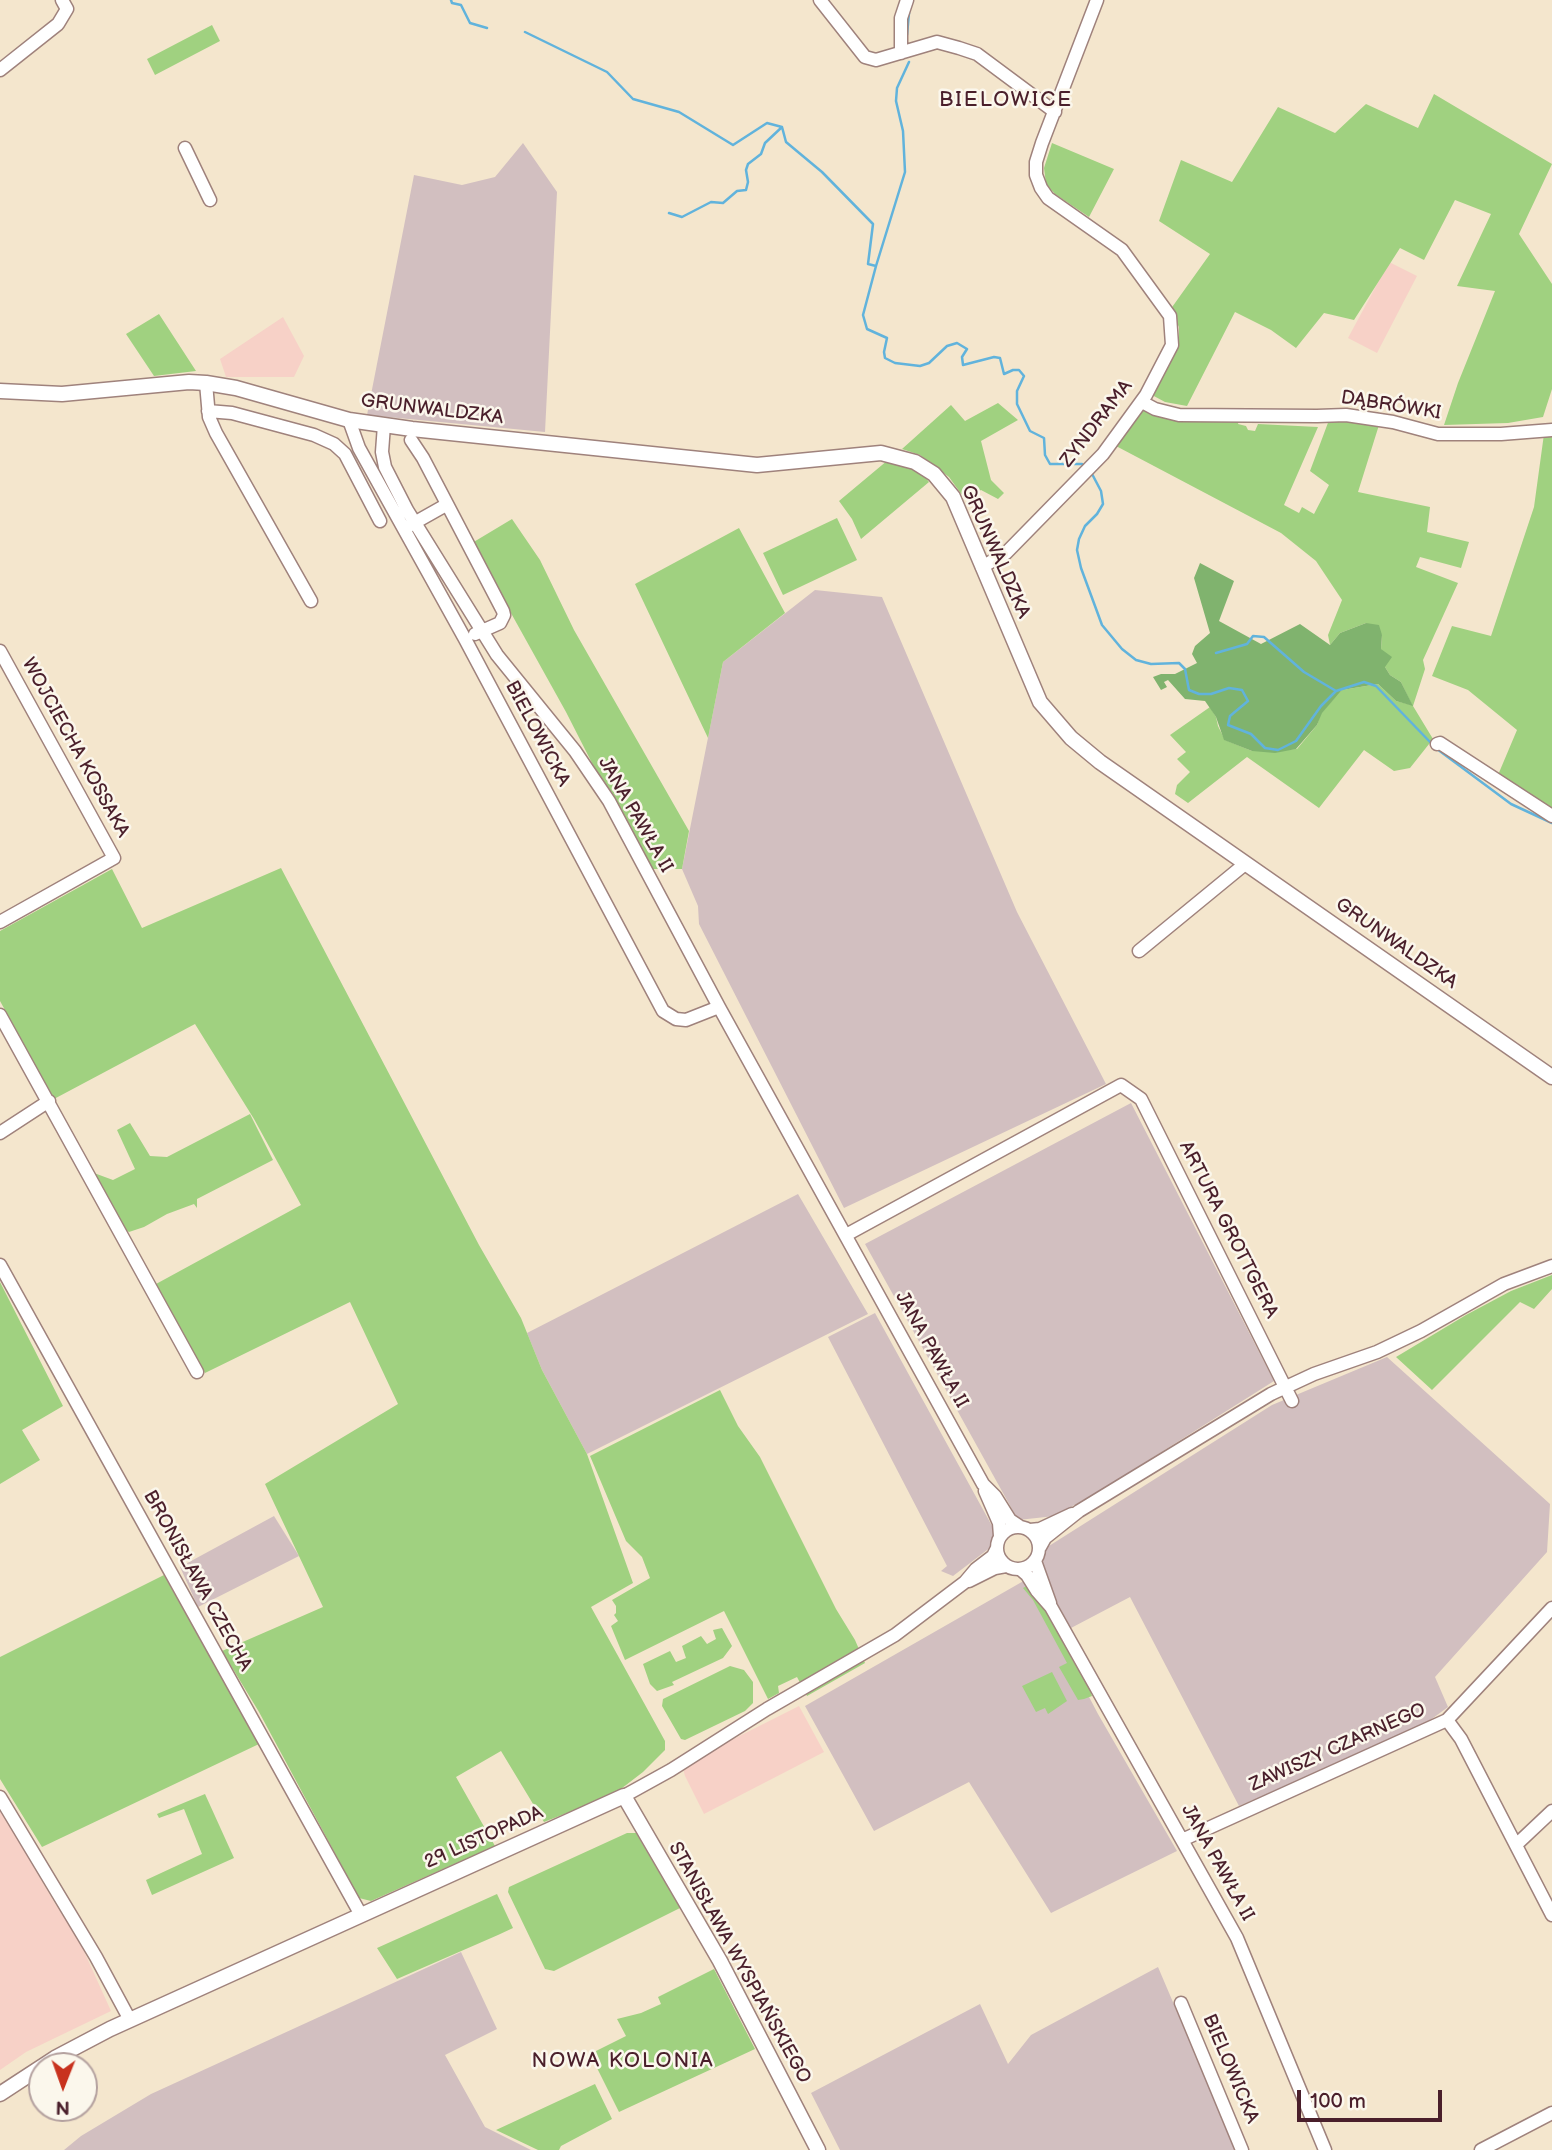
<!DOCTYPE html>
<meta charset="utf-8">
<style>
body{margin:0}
#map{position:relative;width:1552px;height:2150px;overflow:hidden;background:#f4e6cd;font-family:"Balsamiq Sans",sans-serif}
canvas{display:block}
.north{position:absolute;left:28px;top:2052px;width:70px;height:70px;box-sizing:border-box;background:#fbf7ec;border:2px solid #b4a19f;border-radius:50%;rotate:181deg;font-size:19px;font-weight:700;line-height:28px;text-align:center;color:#4a1f2b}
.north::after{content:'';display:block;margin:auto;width:24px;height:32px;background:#c8321e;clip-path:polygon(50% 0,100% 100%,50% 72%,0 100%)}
.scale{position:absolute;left:1297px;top:2090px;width:145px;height:32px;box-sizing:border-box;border:4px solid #4a1f2b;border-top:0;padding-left:9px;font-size:21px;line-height:24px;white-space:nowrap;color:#4a1f2b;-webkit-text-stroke:5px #fbf7ec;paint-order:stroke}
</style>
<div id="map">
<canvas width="1552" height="2150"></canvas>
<div class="north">N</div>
<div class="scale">100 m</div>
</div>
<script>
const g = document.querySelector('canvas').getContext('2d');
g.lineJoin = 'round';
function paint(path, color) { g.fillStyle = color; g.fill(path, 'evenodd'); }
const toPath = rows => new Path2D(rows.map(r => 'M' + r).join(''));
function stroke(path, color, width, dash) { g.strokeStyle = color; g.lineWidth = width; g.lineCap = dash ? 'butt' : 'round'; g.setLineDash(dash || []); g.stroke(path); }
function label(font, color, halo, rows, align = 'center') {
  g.font = font + ' "Balsamiq Sans",sans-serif'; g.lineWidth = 5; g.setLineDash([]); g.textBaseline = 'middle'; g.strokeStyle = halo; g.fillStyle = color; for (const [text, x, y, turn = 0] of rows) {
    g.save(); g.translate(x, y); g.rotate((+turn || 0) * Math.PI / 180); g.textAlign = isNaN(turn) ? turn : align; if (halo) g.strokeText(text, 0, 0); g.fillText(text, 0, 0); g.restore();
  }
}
paint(toPath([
 [1389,262,1417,276,1377,353,1348,338],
 [283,317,304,356,294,377,226,377,220,359],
 [799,1706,824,1752,704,1814,685,1776,682,1765],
 [0,1809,54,1902,78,1938,111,2011,26,2052,0,2070]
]), '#f7d1c7');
paint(toPath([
 [523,143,557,192,545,432,367,415,414,175,462,185,495,177],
 [815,590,882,597,1017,912,1106,1084,844,1208,699,924,698,906,682,869,723,662],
 [1131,1103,1274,1381,1106,1487,1055,1516,1018,1520,865,1244],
 [798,1194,868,1314,587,1454,542,1370,527,1333],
 [875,1313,997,1535,991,1547,953,1576,941,1571,947,1566,828,1337],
 [1387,1357,1550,1504,1547,1552,1435,1677,1448,1707,1418,1729,1239,1806,1130,1597,1071,1628,1039,1572,1043,1561,1041,1551,1272,1405],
 [274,1516,299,1556,198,1607,180,1567],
 [1027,1579,1098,1714,1177,1851,1051,1913,969,1782,874,1831,805,1706],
 [461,1952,497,2029,445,2055,485,2127,531,2150,64,2150,81,2136,151,2094],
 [1158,1967,1236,2150,840,2150,811,2093,980,2004,1008,2064,1031,2035]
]), '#d2bfc0');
paint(toPath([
 [212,25,220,41,155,75,147,59],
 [1434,94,1552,164,1519,234,1552,284,1552,389,1543,417,1508,423,1444,425,1458,383,1495,291,1457,286,1491,214,1455,200,1424,260,1400,248,1354,320,1324,313,1296,348,1271,330,1235,312,1187,406,1165,402,1152,395,1179,343,1179,327,1170,310,1210,254,1159,221,1181,160,1232,182,1278,107,1335,133,1366,104,1418,128],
 [1052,143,1114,169,1089,217,1055,194,1046,184,1044,168],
 [159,314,196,371,154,376,126,334],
 [998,403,1018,420,981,441,991,480,1004,493,998,499,981,490,967,497,962,495,949,477,920,455,902,449,951,405,965,421],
 [1142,408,1239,420,1238,424,1246,426,1248,430,1255,431,1258,424,1318,427,1284,505,1299,513,1302,507,1314,514,1329,485,1310,471,1329,420,1348,419,1379,425,1358,492,1430,507,1427,532,1469,542,1461,568,1420,557,1416,567,1458,583,1423,660,1425,669,1413,706,1433,739,1410,768,1394,771,1364,750,1319,808,1247,757,1188,803,1175,794,1177,785,1190,772,1177,759,1186,752,1170,735,1210,707,1216,717,1218,726,1225,740,1252,751,1297,749,1317,725,1321,713,1342,690,1378,684,1396,701,1412,705,1401,682,1390,675,1385,667,1381,649,1382,635,1366,623,1340,633,1330,645,1328,635,1342,600,1316,561,1281,533,1116,446],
 [1544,434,1552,434,1552,809,1498,775,1517,730,1468,690,1432,676,1452,626,1491,636,1534,507],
 [888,460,922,473,929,482,861,539,852,519,839,501],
 [837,518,857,560,783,595,763,553],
 [512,519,540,560,574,630,689,831,682,869,646,869,566,712,472,543],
 [739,528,785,613,723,662,708,738,635,584],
 [281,868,479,1245,521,1318,542,1370,587,1454,633,1583,591,1607,665,1741,665,1750,643,1772,613,1795,544,1822,501,1751,456,1777,495,1846,371,1901,359,1898,259,1712,222,1651,323,1607,265,1484,398,1404,350,1302,205,1373,156,1284,301,1205,254,1119,195,1024,54,1099,0,1001,0,931,112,869,142,928],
 [250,1114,273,1160,197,1199,197,1208,194,1204,167,1214,144,1227,129,1232,119,1225,94,1173,113,1180,135,1169,117,1130,130,1123,150,1156,167,1157],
 [1552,1275,1552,1289,1534,1309,1520,1302,1432,1390,1396,1357,1466,1315,1511,1291],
 [0,1282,63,1406,22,1430,40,1460,0,1484],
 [720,1390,738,1426,760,1457,836,1609,855,1640,865,1663,807,1696,797,1677,778,1686,779,1693,768,1699,724,1611,625,1660,611,1626,618,1621,614,1615,616,1613,616,1606,612,1600,650,1578,642,1557,626,1541,590,1456],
 [164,1575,259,1744,42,1847,0,1779,0,1657],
 [1032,1583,1059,1629,1072,1659,1090,1689,1092,1696,1084,1699,1078,1700,1059,1667,1067,1663,1033,1600,1023,1588],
 [722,1628,732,1646,723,1658,672,1682,674,1685,657,1691,650,1684,643,1664,670,1651,676,1662,686,1658,682,1646,701,1636,707,1644,716,1639,713,1630],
 [730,1666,744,1670,753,1682,753,1703,745,1711,685,1740,681,1739,662,1706,663,1699],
 [1052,1672,1067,1701,1048,1714,1045,1708,1036,1712,1022,1686],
 [205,1794,234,1858,152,1895,146,1880,202,1854,184,1809,159,1818,157,1814],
 [627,1833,636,1833,680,1908,554,1971,545,1969,508,1892,509,1887],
 [497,1894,513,1928,498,1935,397,1979,377,1948],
 [714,1969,755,2049,619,2112,590,2054,626,2036,617,2019,641,2013,661,2004,658,1997],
 [595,2084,612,2119,561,2146,559,2150,538,2150,496,2130]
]), '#a0d180');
paint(toPath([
 [1200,563,1234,581,1219,621,1261,644,1300,624,1330,645,1340,633,1366,623,1379,625,1382,635,1381,649,1392,657,1385,667,1390,675,1401,682,1413,706,1396,701,1378,684,1342,690,1322,713,1317,725,1296,749,1275,753,1252,751,1224,740,1216,717,1205,701,1185,699,1168,680,1164,682,1167,687,1161,690,1153,677,1161,674,1175,674,1197,663,1192,654,1195,646,1210,633,1194,578]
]), '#80b36e');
stroke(toPath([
 [451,0,452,3,461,5,470,23,487,28],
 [525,32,607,72,633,99,679,112,733,145,767,123,782,127,786,142,822,172,873,224,868,264,876,266,863,315,867,329,887,338,884,352,885,358,895,363,920,366,929,363,947,346,957,343,967,349,962,357,963,365,994,357,1000,358,1004,374,1013,370,1019,370,1024,376,1017,391,1017,404,1030,431,1044,438,1045,455,1050,464,1082,464,1086,468],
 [907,35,909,13],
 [669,213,682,217,711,202,723,203,737,191,746,190,748,182,746,170,748,164,761,154,765,143,782,127],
 [876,266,905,172,903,131,896,101,897,88,909,62],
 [1091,472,1101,491,1103,504,1097,514,1085,526,1079,539,1077,550,1081,568,1102,625,1122,649,1136,660,1151,664,1179,663,1185,669,1189,690,1199,694,1211,694,1229,688,1242,690,1248,701,1230,716,1228,725,1251,734,1265,748,1278,750,1296,741,1321,706,1336,691,1364,682,1376,686,1431,743],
 [1216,653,1247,644,1253,636,1264,637,1304,672,1336,691],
 [1437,749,1511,804,1552,823]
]), '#61b3dc', 2.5);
const minor = toPath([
 [820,0,865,57,876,60,937,42,959,48,977,54,1055,112],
 [901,53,901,18,907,0],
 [0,70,58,24,67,9,62,0],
 [185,148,210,200],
 [206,383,209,417,216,433,311,601],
 [1142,402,1155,409,1179,415,1317,416,1346,415,1393,422,1438,434,1501,434,1552,430],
 [208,411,232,413,314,435,334,444,345,454,380,521],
 [349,420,359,448,465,639,663,1011,676,1019,686,1020,719,1007],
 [384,425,382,452,385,467,407,510,497,655,575,751,609,801,719,1007,983,1484,995,1496,1010,1520,1019,1526],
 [411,440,423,458,503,611,504,615,500,623,475,634],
 [407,527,446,505],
 [982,567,1006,553,1103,454,1146,395,1172,345,1170,316,1122,250,1048,198,1041,188,1036,175,1036,162,1042,143,1097,0],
 [0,651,114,858,0,922],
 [1437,744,1440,743,1552,816],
 [1139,951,1245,864],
 [0,1015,197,1372],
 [0,1133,49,1101],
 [846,1235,1121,1085,1141,1099,1292,1401],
 [0,1265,361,1915],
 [985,1491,999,1523,1000,1536],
 '997 1548a21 21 0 1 1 42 0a21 21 0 1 1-42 0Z',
 [1030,1530,1040,1529,1072,1514],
 [1040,1547,1045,1538,1079,1511,1271,1394,1314,1374,1377,1352,1421,1331,1504,1284,1552,1266],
 [1035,1561,1050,1603],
 [1020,1569,1027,1575,1037,1591,1051,1607,1237,1938,1325,2150],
 [969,1581,995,1568,1006,1566],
 [1447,1720,1461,1739,1552,1915],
 [624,1796,671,1770,767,1709,895,1635,965,1582,976,1569,993,1556,997,1548],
 [0,1797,96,1957,130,2020],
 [1182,1840,1447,1720,1552,1608],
 [1517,1844,1552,1811],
 [1181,2003,1242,2150],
 [1481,2150,1552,2113]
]);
const tertiary = toPath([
 [0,391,62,394,189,382,206,383,236,388,349,420,412,429,757,465,881,453,915,462,934,474,953,497,1040,702,1071,738,1100,762,1552,1077],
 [0,2094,55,2058,110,2029,624,1796,720,1961,818,2150]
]);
stroke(minor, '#9f827c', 15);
stroke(tertiary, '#9f827c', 17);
stroke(minor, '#fff', 12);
stroke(tertiary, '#fff', 14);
label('19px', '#4a1f2b', '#fbf7ec', [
 ["DĄBRÓWKI",1391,406,9],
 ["GRUNWALDZKA",432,410,7],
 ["ZYNDRAMA",1097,424,-52],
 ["GRUNWALDZKA",995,552,66],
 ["BIELOWICKA",537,734,62],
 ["WOJCIECHA KOSSAKA",75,748,61],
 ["JANA PAWŁA II",635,815,60],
 ["GRUNWALDZKA",1396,944,35],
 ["ARTURA GROTTGERA",1228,1230,63],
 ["JANA PAWŁA II",931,1350,61],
 ["BRONISŁAWA CZECHA",197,1581,61],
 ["ZAWISZY CZARNEGO",1338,1748,-24],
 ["29 LISTOPADA",484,1838,-24],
 ["JANA PAWŁA II",1217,1863,61],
 ["STANISŁAWA WYSPIAŃSKIEGO",739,1963,61],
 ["BIELOWICKA",1230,2069,67]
]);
g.letterSpacing = '2px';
label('21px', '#4a1f2b', '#fbf7ec', [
 ["BIELOWICE",1006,101],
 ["NOWA KOLONIA",623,2062]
]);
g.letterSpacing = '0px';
</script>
